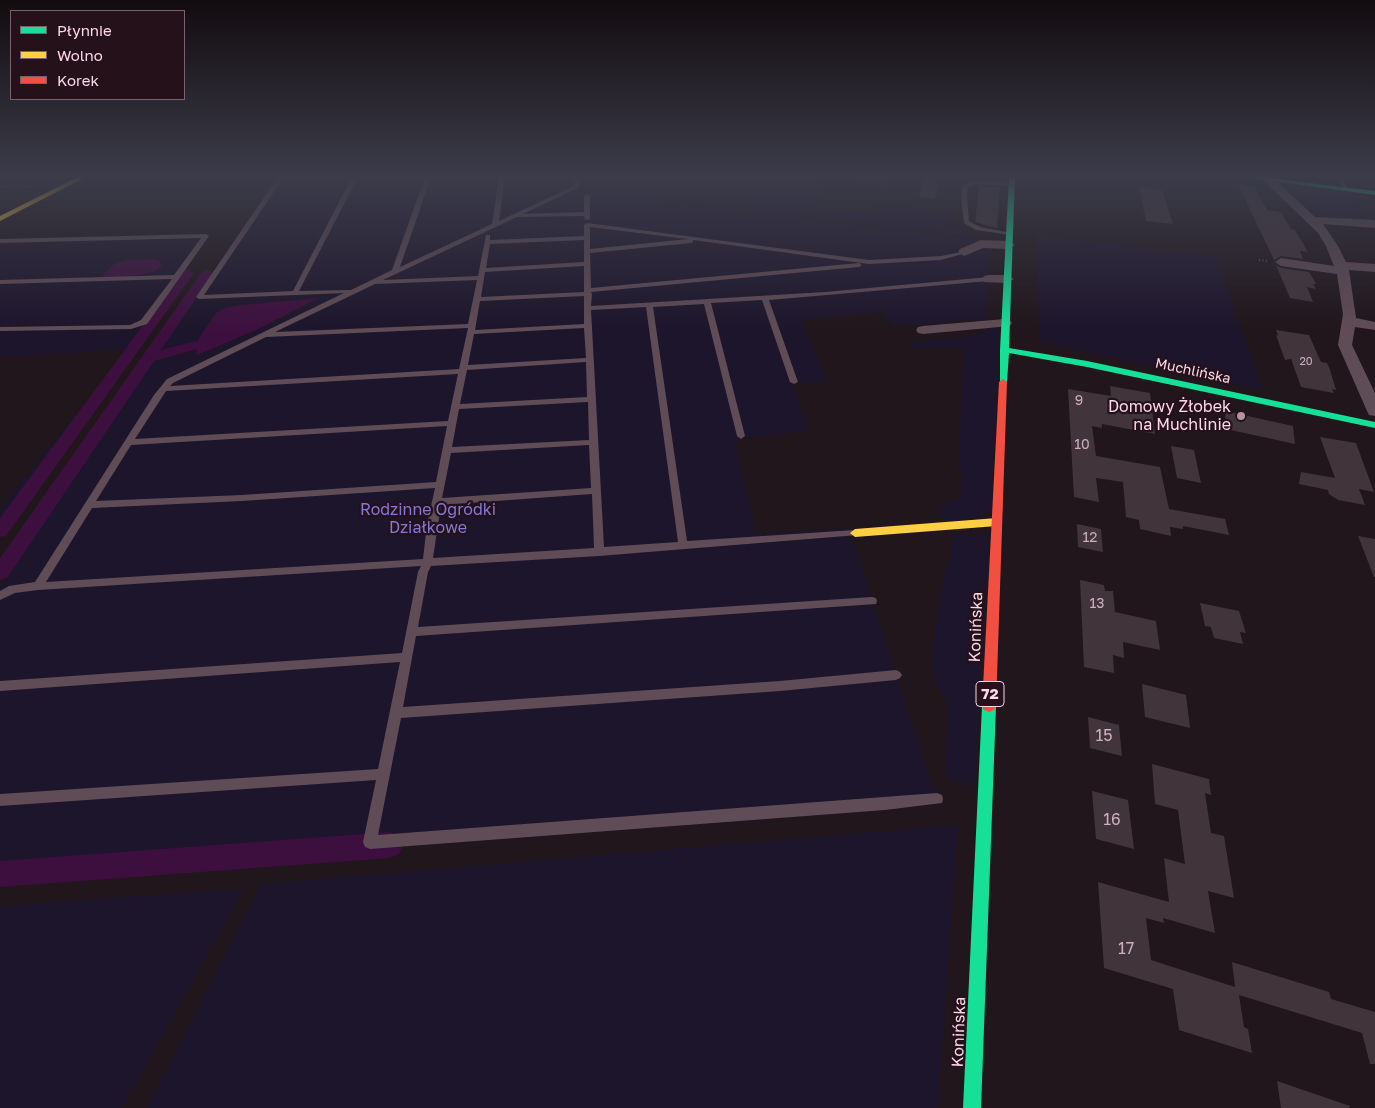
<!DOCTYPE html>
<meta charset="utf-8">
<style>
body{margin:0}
#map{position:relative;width:1375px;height:1108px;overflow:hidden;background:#20161b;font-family:"Golos Text",sans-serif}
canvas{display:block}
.legend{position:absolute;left:10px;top:10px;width:175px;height:90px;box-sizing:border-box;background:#25111a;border:1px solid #7b616e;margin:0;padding:6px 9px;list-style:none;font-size:15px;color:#fcd8eb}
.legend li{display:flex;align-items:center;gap:10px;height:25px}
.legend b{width:25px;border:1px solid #7b616e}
</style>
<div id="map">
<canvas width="1375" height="1108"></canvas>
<ul class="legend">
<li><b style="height:6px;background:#16e098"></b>Płynnie</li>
<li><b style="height:6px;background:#ffcf43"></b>Wolno</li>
<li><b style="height:6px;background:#f24e42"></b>Korek</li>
</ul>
</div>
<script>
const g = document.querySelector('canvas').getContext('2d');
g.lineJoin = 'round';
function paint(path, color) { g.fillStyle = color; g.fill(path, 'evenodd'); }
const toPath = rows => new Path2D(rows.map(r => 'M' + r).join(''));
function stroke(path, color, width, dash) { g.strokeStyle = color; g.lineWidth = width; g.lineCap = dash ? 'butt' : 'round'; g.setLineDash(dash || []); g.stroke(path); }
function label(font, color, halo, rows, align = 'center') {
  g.font = font + ' "Golos Text",sans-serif'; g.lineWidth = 4.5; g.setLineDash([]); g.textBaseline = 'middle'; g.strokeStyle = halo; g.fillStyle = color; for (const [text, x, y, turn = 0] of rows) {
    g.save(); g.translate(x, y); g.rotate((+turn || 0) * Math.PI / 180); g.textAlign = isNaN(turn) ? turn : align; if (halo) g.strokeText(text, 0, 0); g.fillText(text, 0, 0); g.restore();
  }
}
paint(toPath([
 [278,177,579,177,580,190,991,242,987,318,892,327,883,312,801,320,827,381,793,384,809,431,734,439,756,534,849,528,938,804,0,865,0,587,140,380,158,349],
 [583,177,893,177,888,187,823,180,815,209,874,217,879,203,949,213,946,226,966,228,966,236,584,188],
 [1290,187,1350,192,1367,215,1375,216,1375,223,1325,218],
 [210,235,127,349,0,357,0,240],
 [1037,235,1216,257,1263,391,1041,342,1039,337],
 [985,329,999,329,991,508,981,517,945,522,938,506,960,498,962,473,958,466,964,348,913,348,907,342,975,336],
 [94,411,0,540,0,508,71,420],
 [989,534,974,786,945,776,948,702,935,682,931,662,944,572,950,563,953,535],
 [958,825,938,1108,147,1108,261,884],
 [244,889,122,1108,0,1108,0,906]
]), '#1d152b');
paint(toPath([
 [155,259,159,260,162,265,156,271,150,273,109,279,104,278,103,275,114,264,127,260],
 [319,298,254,331,197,355,196,345,201,335,216,313,225,308,241,305]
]), '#3d0f3e');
paint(toPath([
 [188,269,194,273,192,276,6,536,0,537,0,518,184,270,188,269],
 [207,269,213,273,161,350,196,341,203,345,201,348,154,361,7,578,0,580,0,558,203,270,207,269],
 [390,832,399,836,403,845,399,854,390,858,0,887,0,861,390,832]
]), '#3d0f3e');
paint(toPath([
 [923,179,938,181,935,199,919,197],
 [1238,184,1254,186,1267,210,1281,212,1291,229,1295,230,1308,252,1300,251,1303,259,1281,256,1274,260],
 [979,186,1000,187,997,228,975,222],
 [1139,187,1162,190,1173,224,1146,221],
 [1276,265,1281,268,1309,272,1316,284,1313,284,1316,289,1307,287,1313,302,1290,298],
 [1276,330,1309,335,1321,362,1327,363,1330,370,1336,390,1332,389,1334,393,1301,387,1291,359,1285,360,1276,335,1278,336],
 [1110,386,1150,393,1155,434,1102,424,1102,428,1092,426,1096,456,1160,467,1169,509,1225,519,1229,535,1183,526,1183,529,1170,527,1171,536,1140,529,1139,520,1126,517,1123,482,1096,478,1099,502,1074,497,1068,389,1111,396],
 [1225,411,1293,426,1295,444,1226,429],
 [1320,437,1356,443,1374,492,1359,489,1365,505,1338,500,1329,494,1328,490,1299,484,1301,472,1335,478],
 [1171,446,1194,450,1201,483,1177,478],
 [1077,524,1101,529,1103,552,1078,547],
 [1358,536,1375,539,1375,577,1374,577],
 [1080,580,1104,585,1105,591,1113,591,1115,612,1156,621,1160,650,1123,642,1124,658,1113,655,1114,673,1084,667],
 [1200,603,1239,611,1246,633,1240,632,1243,644,1214,638,1211,627,1205,626],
 [1142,684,1186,695,1190,728,1145,717],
 [1088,717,1119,725,1122,756,1090,748],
 [1152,764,1209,779,1211,795,1205,793,1211,833,1224,836,1234,898,1208,891,1215,933,1163,918,1164,923,1146,918,1151,960,1235,987,1232,962,1329,992,1331,999,1375,1012,1375,1064,1370,1064,1362,1033,1239,995,1244,1027,1248,1029,1252,1053,1179,1030,1173,989,1104,968,1098,882,1169,902,1164,858,1185,864,1178,810,1155,804],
 [1092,791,1128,800,1134,849,1096,839],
 [1277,1081,1350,1106,1349,1108,1281,1108]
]), '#42343b');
stroke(toPath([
 [0,186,32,187],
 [1259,260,1268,261]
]), '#5c4b61', 2, [1, 2.5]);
paint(toPath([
 [278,177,284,177,204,295,293,291,352,177,358,177,299,291,351,290,392,270,425,177,431,177,400,267,492,224,499,177,505,177,499,221,574,186,576,177,582,177,578,188,523,214,584,212,584,196,587,194,590,196,590,219,585,220,584,216,517,217,383,280,478,276,486,235,490,235,490,240,584,236,584,225,587,223,869,260,941,256,966,251,966,253,941,260,869,264,693,240,693,242,691,243,590,253,591,288,859,263,862,265,859,267,591,292,592,294,591,306,825,292,989,277,992,279,989,281,769,300,798,382,794,384,790,382,762,300,711,303,745,436,741,439,737,436,704,304,653,307,687,541,855,530,858,531,860,533,858,535,599,556,431,566,428,572,418,627,872,597,876,598,877,601,876,604,416,636,403,707,780,681,896,670,900,672,902,675,900,678,896,680,780,691,401,718,378,835,937,793,942,795,943,799,942,803,885,810,370,849,365,847,363,842,376,780,0,806,0,794,378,769,400,662,0,691,0,681,402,653,418,572,421,566,38,590,15,593,0,600,0,591,9,586,35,582,154,395,167,379,344,293,199,299,196,297,278,177],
 [590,227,679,238,689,239,590,249,590,227],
 [584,240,584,262,486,268,490,244,584,240],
 [584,266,584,292,481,297,485,272,584,266],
 [477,280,468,324,275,332,375,284,477,280],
 [584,296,584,324,475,330,480,301,584,296],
 [646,307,678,542,604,547,591,310,646,307],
 [468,328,459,369,170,386,173,383,266,337,468,328],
 [584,328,586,358,468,365,474,334,584,328],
 [586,362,587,397,460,404,467,370,586,362],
 [458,374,448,421,135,439,166,391,458,374],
 [588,402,589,440,452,447,459,409,588,402],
 [447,426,436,482,242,495,96,501,131,445,447,426],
 [589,445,591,488,442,498,451,453,589,445],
 [435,488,427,524,423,559,46,582,92,508,242,501,435,488],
 [592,494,594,548,433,558,441,505,592,494],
 [1337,177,1343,177,1348,190,1344,190,1337,177],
 [972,180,1013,183,1013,185,1011,186,973,184,968,187,967,197,969,221,980,227,1011,233,1011,235,976,230,964,223,961,197,962,186,972,180],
 [206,234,209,236,147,324,131,329,0,331,0,327,130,325,141,320,172,279,0,284,0,280,174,275,201,238,0,243,0,239,206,234]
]), '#604c57');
paint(toPath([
 [1260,177,1272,177,1315,217,1375,220,1375,228,1323,224,1338,246,1346,262,1375,264,1375,272,1349,270,1356,318,1375,322,1375,330,1355,327,1352,345,1375,393,1375,416,1369,415,1367,411,1338,345,1343,314,1337,274,1281,266,1275,262,1281,258,1334,266,1326,246,1318,233,1260,177],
 [981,240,1009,241,1015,245,1009,249,983,248,964,256,958,252,960,249,981,240],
 [989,275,1007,275,1014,279,1007,283,984,282,982,279,984,276,989,275],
 [1005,319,1010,320,1012,323,1010,326,923,334,918,333,916,330,918,327,923,326,1005,319]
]), '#604c57');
paint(toPath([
 [1009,177,1015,177,1009,348,1087,361,1375,422,1375,428,1087,367,1009,353,1007,382,1006,384,1000,384,1000,350,1009,177],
 [1242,177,1262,177,1375,191,1375,195,1242,177],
 [989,700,994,702,996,706,981,1108,963,1108,982,706,984,702,989,700]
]), '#16e098');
paint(toPath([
 [78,177,86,177,0,221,0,216,78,177],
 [997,518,1002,522,997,526,855,537,850,533,855,529,997,518]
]), '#ffcf43');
paint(toPath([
 [1003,379,1007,382,996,706,994,710,989,712,984,710,982,706,999,382,1003,379]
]), '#f24e42');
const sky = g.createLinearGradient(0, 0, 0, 332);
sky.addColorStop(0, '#120c0f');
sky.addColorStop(0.53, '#3c3c4a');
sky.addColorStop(1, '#3c3c4a00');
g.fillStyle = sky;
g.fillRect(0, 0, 1375, 332);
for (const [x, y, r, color] of [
 [1241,416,5,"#af94a2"]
]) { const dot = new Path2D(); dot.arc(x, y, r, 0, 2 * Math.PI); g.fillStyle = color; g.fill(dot); stroke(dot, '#25111a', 2); }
label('11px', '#ceafbf', null, [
 ["20",1306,362]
]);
label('14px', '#fcd8eb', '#25111a', [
 ["Muchlińska",1193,371,12]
]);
label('14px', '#ceafbf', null, [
 ["9",1079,401],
 ["10",1082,445],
 ["12",1090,538],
 ["13",1097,604]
]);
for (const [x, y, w] of [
 [990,694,28]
]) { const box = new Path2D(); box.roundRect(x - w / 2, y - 12.5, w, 25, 4); g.fillStyle = '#25111a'; g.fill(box); stroke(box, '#fcd8eb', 1); }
label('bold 15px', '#fcd8eb', null, [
 ["72",990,694]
]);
label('16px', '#fcd8eb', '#25111a', [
 ["Domowy Żłobek",1231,407],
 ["na Muchlinie",1231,425]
], 'right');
label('16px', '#8378db', '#25111a', [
 ["Rodzinne Ogródki",428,510],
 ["Działkowe",428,528]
]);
label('16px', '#fcd8eb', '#25111a', [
 ["Konińska",976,627,-88],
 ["Konińska",959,1032,-88]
]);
label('16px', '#ceafbf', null, [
 ["15",1104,736],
 ["16",1112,820],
 ["17",1126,949]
]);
</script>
